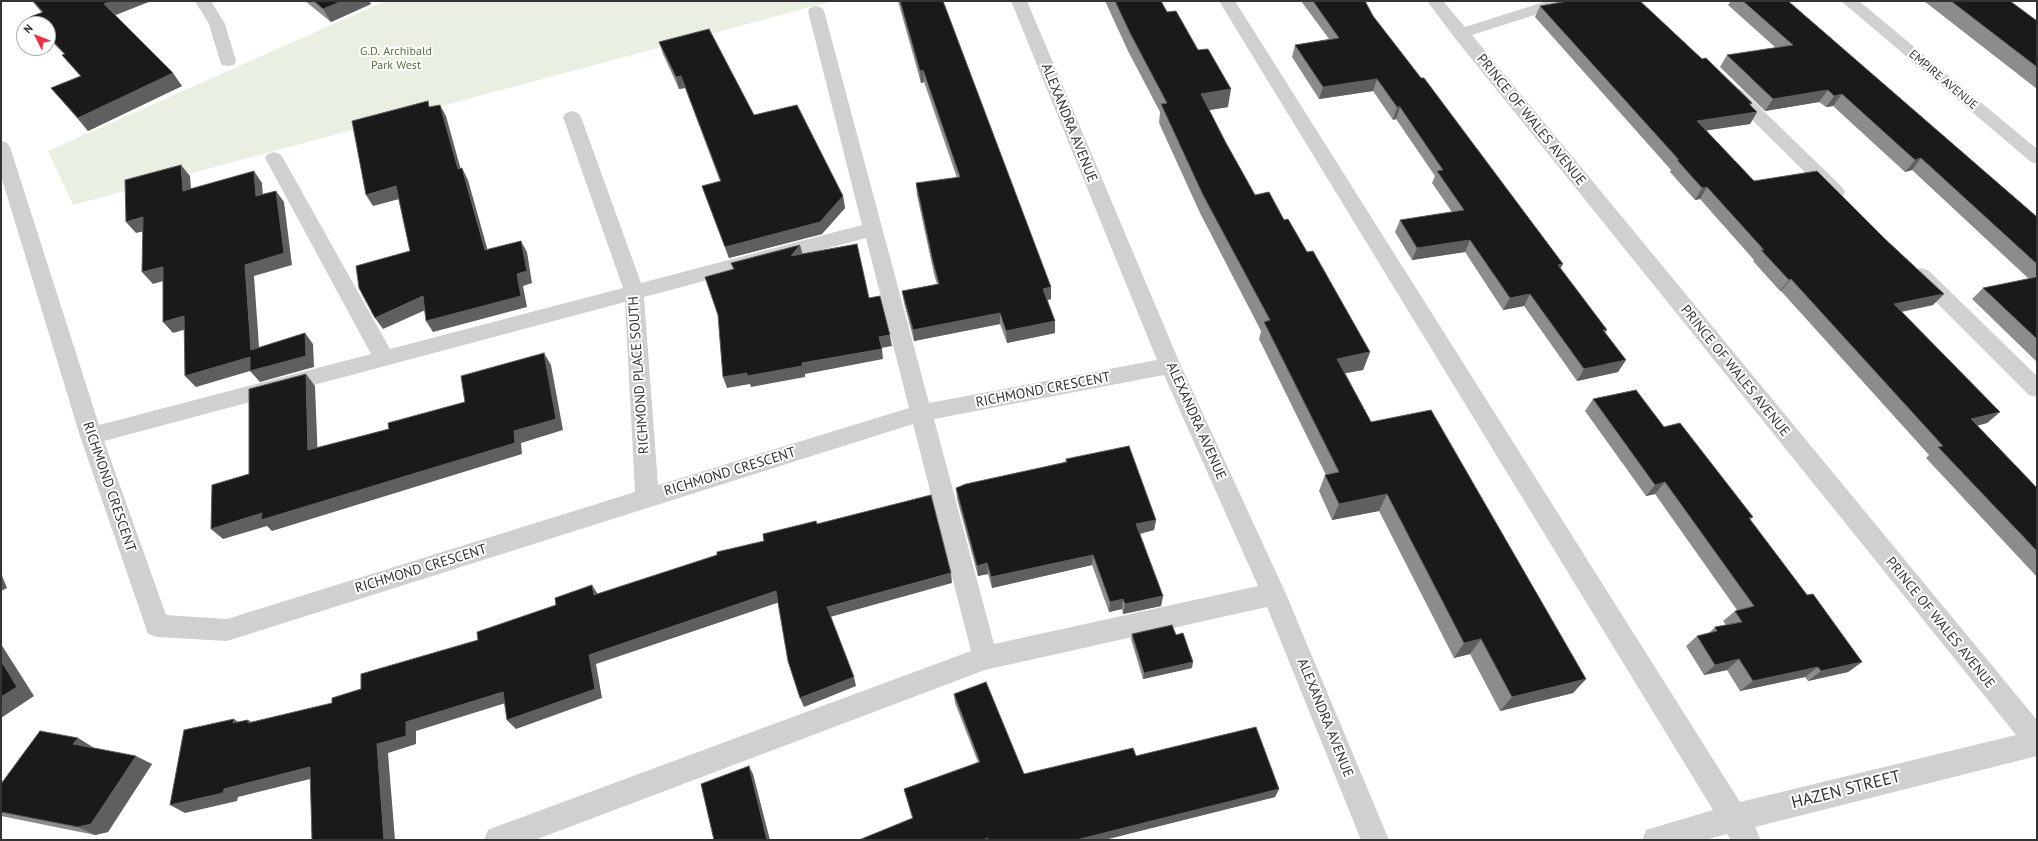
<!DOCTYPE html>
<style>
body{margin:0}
#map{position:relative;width:2038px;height:841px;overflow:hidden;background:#fff;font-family:"PT Sans",sans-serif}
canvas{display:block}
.frame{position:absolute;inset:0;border:2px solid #333;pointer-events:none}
.north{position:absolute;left:16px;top:16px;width:40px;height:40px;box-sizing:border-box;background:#fff;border:1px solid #adadad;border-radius:50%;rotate:313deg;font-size:11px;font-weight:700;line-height:16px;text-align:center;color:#333}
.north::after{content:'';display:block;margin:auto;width:14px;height:18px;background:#f52a40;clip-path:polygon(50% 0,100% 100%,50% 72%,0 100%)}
</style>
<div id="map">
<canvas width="2038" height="841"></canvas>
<div class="frame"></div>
<div class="north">N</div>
</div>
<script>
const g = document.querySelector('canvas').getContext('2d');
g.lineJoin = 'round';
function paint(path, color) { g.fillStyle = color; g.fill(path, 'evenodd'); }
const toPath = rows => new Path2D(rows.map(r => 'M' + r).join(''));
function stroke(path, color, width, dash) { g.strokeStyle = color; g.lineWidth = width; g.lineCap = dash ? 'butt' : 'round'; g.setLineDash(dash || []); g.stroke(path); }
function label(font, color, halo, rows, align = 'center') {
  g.font = font + ' "PT Sans",sans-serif'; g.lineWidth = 4; g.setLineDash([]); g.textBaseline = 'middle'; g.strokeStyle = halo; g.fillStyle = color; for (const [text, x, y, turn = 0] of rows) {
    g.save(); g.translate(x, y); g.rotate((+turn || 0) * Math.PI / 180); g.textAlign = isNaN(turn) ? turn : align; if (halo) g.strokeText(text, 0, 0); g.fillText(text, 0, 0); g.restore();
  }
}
paint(toPath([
 [385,1,833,1,73,205,48,151]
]), '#eaf0e1');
paint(toPath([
 [195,1,211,1,225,24,236,61,234,65,228,66,222,65,220,61,209,24,195,1],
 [1011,1,1027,1,1181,366,1286,594,1389,840,1361,840,1267,607,985,670,535,840,484,840,488,830,498,826,971,651,913,424,227,641,157,637,148,634,80,436,1,176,1,141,7,143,10,147,99,425,371,354,265,158,268,154,274,152,280,154,283,158,390,349,623,288,563,117,566,113,572,111,578,113,581,117,641,283,862,225,808,11,810,8,816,6,822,8,824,11,929,403,1157,360,1011,1],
 [866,238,909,408,658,485,644,297,866,238],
 [625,302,635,492,227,619,166,615,104,441,625,302],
 [1164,375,1258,586,994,644,934,419,1164,375],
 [1219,1,1235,1,1740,802,2016,735,1454,37,1427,1,1443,1,1465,27,1547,1,1571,1,1569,4,1472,35,2037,720,2037,756,1755,827,1761,840,1731,840,1727,834,1705,840,1642,840,1646,830,1713,810,1219,1],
 [1841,1,1859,1,2037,149,2037,164,2031,162,1841,1],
 [1735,88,1741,89,1843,188,1845,192,1843,196,1836,198,1829,196,1729,97,1726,93,1729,89,1735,88],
 [1921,268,1928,270,2037,376,2037,397,2029,395,1914,280,1911,275,1914,270,1921,268]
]), '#d0d0d0');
paint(toPath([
 [32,1,151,1,115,15,182,86,88,131,51,88,80,76,62,55,64,54,48,38,48,24,36,24,30,17,42,13],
 [305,1,369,1,371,4,331,22],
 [898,1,943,1,1051,299,1047,300,1055,321,1055,333,1007,343,1000,324,914,341,904,303,902,291,937,284,934,274,917,195,916,183,957,178,924,82,921,83],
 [1105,1,1161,1,1167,12,1228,107,1209,110,1226,143,1255,195,1284,220,1307,252,1370,352,1363,370,1345,373,1371,422,1586,679,1573,693,1500,711,1470,654,1454,658,1379,511,1332,520,1319,491,1325,475,1326,475,1259,339,1261,331,1200,213,1159,123,1160,112,1128,51],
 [1301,1,1365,1,1373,16,1563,264,1560,268,1607,330,1605,333,1618,372,1577,381,1524,306,1503,310,1465,252,1412,260,1395,232,1400,220,1452,212,1432,183,1435,176,1396,119,1393,120,1373,91,1319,99,1292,57,1295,45,1329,39],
 [1731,1,1788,1,2037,217,2037,362,1972,299,1983,288,2029,279,1912,170,1905,172,1833,106,1826,107,1819,102,1765,111,1720,67,1727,55,1776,48,1728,5],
 [1924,1,2010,1,2037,21,2037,89],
 [1540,6,1702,59,1752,103,1750,105,1757,112,1750,124,1706,130,1754,181,1933,305,1902,312,2000,412,1987,423,1977,426,2037,488,2037,577,1926,458,1929,455,1781,291,1780,291,1753,261,1754,260,1700,199,1695,200,1670,172,1671,170,1535,17],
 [659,42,754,115,843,196,845,208,822,234,729,258,706,198,702,186,720,181,685,88,679,89,663,54],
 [1593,399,1664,427,1753,517,1750,520,1807,595,1862,662,1848,672,1808,681,1805,677,1740,691,1727,670,1704,675,1686,646,1697,636,1709,633,1715,627,1726,625,1723,621,1735,611,1737,610,1655,494,1646,496,1585,411],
 [1066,459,1156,520,1154,530,1140,534,1163,596,1161,606,1123,614,1122,609,1109,612,1092,565,992,588,988,574,978,576,957,499,956,488,1065,462],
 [1132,634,1176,635,1192,668,1143,679,1131,639],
 [954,694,1024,774,1136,756,1279,789,1275,797,1104,840,859,840,912,818,904,789,978,762,955,703],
 [78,738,94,748,152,764,108,832,95,835,1,816,1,784]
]), '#8c8c8c');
paint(toPath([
 [112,1,151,1,113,16,104,4],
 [342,1,369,1,371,4,331,22,323,9],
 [923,70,924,82,921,83,920,71],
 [173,73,182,86,88,131,78,118],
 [681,76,685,88,679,89,676,77],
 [1377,79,1373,91,1319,99,1323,87],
 [1231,89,1228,107,1198,112,1201,94],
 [1828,90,1819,102,1765,111,1773,99],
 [1842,94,1833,106,1826,107,1834,96],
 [1752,103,1745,114,1757,112,1750,124,1690,133,1697,121],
 [440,105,446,116,464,181,458,169],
 [1397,107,1400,107,1396,119,1393,120],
 [1921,158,1912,170,1905,172,1915,160],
 [181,165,190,176,192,202,183,191],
 [462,168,468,180,491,262,485,250],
 [254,171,262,183,264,208,256,196],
 [396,186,403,198,373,206,366,195],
 [1707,187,1700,199,1695,200,1702,188],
 [276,191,284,202,292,265,254,276,260,361,251,350,245,265],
 [843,196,845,208,822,234,729,258,725,247],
 [143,217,153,229,136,233,126,222],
 [1470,240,1465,252,1412,260,1417,248],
 [521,241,527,252,532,283,523,286,527,307,433,332,426,321,517,274],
 [800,245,803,256,791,256],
 [1563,264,1556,276,1558,265],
 [163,267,173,278,153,284,142,272],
 [1791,279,1781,291,1780,291,1789,280],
 [1051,287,1051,299,1043,301,1043,289],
 [1530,294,1524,306,1503,310,1510,298],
 [1944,294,1933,305,1884,315,1894,304],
 [423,296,430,308,383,329,375,318],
 [1000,313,1000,324,914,341,913,330],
 [184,316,194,327,173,333,163,322],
 [1055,321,1055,333,1007,343,1006,331],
 [305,333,313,344,314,367,260,382,250,371,196,387,185,376],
 [890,335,892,346,881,348,879,337],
 [882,349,883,359,805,374,805,377,751,387,750,384,727,388,723,377],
 [1370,352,1363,370,1330,376,1337,359],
 [544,353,551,365,563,430,521,443,522,454,272,531,267,526,223,539,211,529,514,431],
 [1626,360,1618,372,1577,381,1584,369],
 [306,374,315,386,318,462,308,450],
 [2000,412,1987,423,1958,430,1971,419],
 [1665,482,1655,494,1646,496,1655,485],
 [1387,494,1379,511,1332,520,1339,504],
 [1156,520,1154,530,1134,535,1136,524],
 [1093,555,1092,565,992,588,991,577],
 [987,563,988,574,978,576,977,566],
 [1,573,7,588,1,591],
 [951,573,952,583,830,617,827,607],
 [592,585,599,596,594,595],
 [776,591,780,602,596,664,602,698,516,729,507,720,589,655],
 [1163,596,1161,606,1123,614,1125,604],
 [1123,599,1122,609,1109,612,1110,602],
 [1481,639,1470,654,1454,658,1464,643],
 [1,644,34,696,1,718],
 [1739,659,1727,670,1704,675,1715,665],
 [1193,662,1192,668,1143,679,1144,673],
 [1862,662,1848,672,1808,681,1821,671],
 [1818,667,1805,677,1740,691,1753,681],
 [854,677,856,686,804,707,800,698],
 [1586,679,1573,693,1500,711,1512,697],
 [503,692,512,701,416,731,416,744,388,753,395,840,384,840,377,744,406,722],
 [234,719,246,728,233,723],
 [248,720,261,728,248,723],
 [78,738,94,748,90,753,73,744],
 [136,756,152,764,108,832,95,835,78,827],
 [749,766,753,774,770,840,767,840],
 [310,767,322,776,238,797,237,801,185,813,170,805,224,789],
 [1279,789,1275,797,1104,840,1076,840]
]), '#5f5f5f');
const building = toPath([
 [33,1,112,1,104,4,173,73,78,118,51,88,81,76,62,55,65,54,48,36,48,24,37,24,30,17,43,12,33,1],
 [314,1,342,1,323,9,314,1],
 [900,1,943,1,1051,287,1043,289,1055,321,1006,331,1000,313,913,330,902,291,939,284,933,262,916,183,960,177,923,70,920,71,900,1],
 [1115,1,1161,1,1167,12,1176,11,1198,50,1208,49,1231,89,1201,94,1226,143,1255,195,1269,192,1284,220,1288,219,1307,252,1313,251,1370,352,1337,359,1371,422,1431,410,1586,679,1512,697,1481,639,1464,643,1387,494,1339,504,1325,475,1339,472,1264,322,1270,320,1203,195,1161,104,1167,103,1130,33,1115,1],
 [1313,1,1365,1,1373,16,1421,78,1424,78,1563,264,1558,265,1607,330,1603,330,1626,360,1584,369,1530,294,1510,298,1470,240,1417,248,1400,220,1464,210,1437,171,1443,170,1400,107,1397,107,1377,79,1323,87,1295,45,1339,38,1313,1],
 [1568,1,1640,1,1702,59,1706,58,1752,103,1749,104,1757,112,1697,121,1754,181,1817,171,1884,238,1944,294,1894,304,2000,412,1971,419,2037,488,2037,551,1938,447,1943,446,1791,279,1789,280,1761,250,1764,250,1707,187,1702,188,1677,160,1679,160,1540,6,1568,1],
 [1743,1,1788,1,2037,217,2037,264,1921,158,1915,160,1842,94,1834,96,1828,90,1773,99,1727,55,1793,45,1743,1],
 [1951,1,2010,1,2037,21,2037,67,1951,1],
 [709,29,754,115,797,105,843,196,820,222,725,247,702,186,721,181,681,76,676,77,659,42,709,29],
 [428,101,429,107,440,105,458,169,462,168,485,250,521,241,527,271,517,274,521,296,426,321,423,296,375,318,359,288,356,266,410,251,396,186,366,195,352,121,428,101],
 [181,165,183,191,254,171,256,196,276,191,284,253,245,265,251,350,305,333,306,356,250,371,250,357,185,376,184,316,163,322,163,267,142,272,143,217,126,222,125,180,181,165],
 [857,244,869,298,880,296,890,335,879,337,882,349,802,363,802,366,747,376,747,373,723,377,718,315,705,277,734,269,731,263,800,245,791,256,857,244],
 [2037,277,2037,339,1983,288,2037,277],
 [544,353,556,419,514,431,515,443,261,520,262,513,211,529,212,485,249,474,249,389,306,374,308,450,389,429,388,423,465,402,461,376,544,353],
 [1636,390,1664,427,1680,423,1753,517,1749,518,1807,595,1813,594,1862,662,1821,671,1818,667,1753,681,1739,659,1715,665,1697,636,1717,631,1715,627,1742,622,1735,611,1754,606,1665,482,1655,485,1593,399,1636,390],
 [1129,446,1156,520,1136,524,1163,596,1125,604,1123,599,1110,602,1093,555,991,577,987,563,977,566,956,488,966,484,1067,462,1066,459,1129,446],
 [931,495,951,573,827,607,854,677,800,698,788,661,776,591,589,655,595,689,507,720,503,692,406,722,406,736,377,744,384,840,312,840,310,767,224,789,223,793,170,805,184,730,234,719,233,723,248,720,248,723,332,703,332,698,361,689,361,674,478,640,477,632,556,605,555,598,592,585,594,595,717,555,717,552,764,541,763,534,816,521,817,524,931,495],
 [1172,625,1176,635,1183,633,1193,662,1144,673,1132,634,1172,625],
 [1,661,17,687,1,697,1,661],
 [986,682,1024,774,1133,748,1136,756,1256,727,1279,789,1076,840,988,840,988,838,982,840,859,840,913,818,904,789,980,762,954,694,986,682],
 [40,731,78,738,73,744,136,756,91,824,78,827,1,812,1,784,40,731],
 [749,766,767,840,714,840,701,784,749,766]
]);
paint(building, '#1a1a1a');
stroke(building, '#5f5f5f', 1);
label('12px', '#58743b', '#fff', [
 ["G.D. Archibald",396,52],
 ["Park West",396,66]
]);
label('12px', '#333', '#fff', [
 ["EMPIRE AVENUE",1943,80,40]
]);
label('14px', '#333', '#fff', [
 ["PRINCE OF WALES AVENUE",1531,120,51],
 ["ALEXANDRA AVENUE",1069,123,68],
 ["PRINCE OF WALES AVENUE",1735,371,51],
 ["RICHMOND PLACE SOUTH",639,375,-94],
 ["RICHMOND CRESCENT",1043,390,-11],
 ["ALEXANDRA AVENUE",1196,421,66],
 ["RICHMOND CRESCENT",730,472,-17],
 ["RICHMOND CRESCENT",109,487,71],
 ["RICHMOND CRESCENT",421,569,-17],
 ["PRINCE OF WALES AVENUE",1940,623,51],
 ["ALEXANDRA AVENUE",1325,718,68]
]);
label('17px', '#333', '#fff', [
 ["HAZEN STREET",1846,790,-14]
]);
</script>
